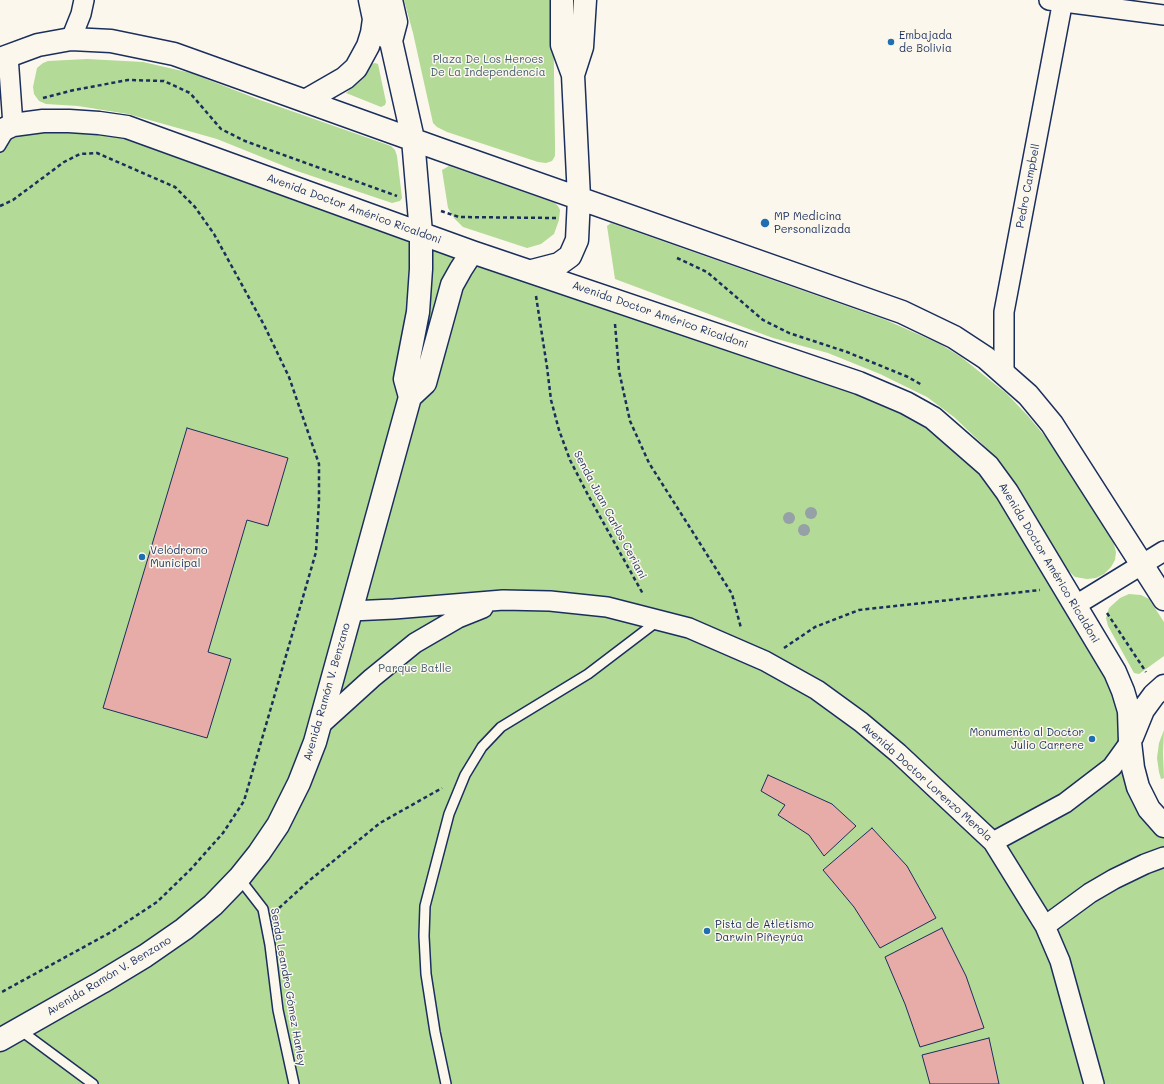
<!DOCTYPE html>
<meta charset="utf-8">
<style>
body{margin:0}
canvas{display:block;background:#fbf7ec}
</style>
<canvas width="1164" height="1084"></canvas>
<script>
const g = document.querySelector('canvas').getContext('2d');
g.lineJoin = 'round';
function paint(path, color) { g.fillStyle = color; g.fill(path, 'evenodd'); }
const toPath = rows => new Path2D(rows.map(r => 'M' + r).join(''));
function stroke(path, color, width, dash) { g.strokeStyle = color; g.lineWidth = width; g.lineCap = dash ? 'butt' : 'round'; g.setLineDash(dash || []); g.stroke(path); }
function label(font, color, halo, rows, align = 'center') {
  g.font = font + ' Mali,sans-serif'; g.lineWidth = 3; g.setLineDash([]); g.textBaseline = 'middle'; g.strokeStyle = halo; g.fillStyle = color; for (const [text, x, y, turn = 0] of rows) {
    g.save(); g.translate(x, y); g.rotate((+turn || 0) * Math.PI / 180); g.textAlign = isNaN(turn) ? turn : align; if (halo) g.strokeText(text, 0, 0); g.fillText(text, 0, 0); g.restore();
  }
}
paint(toPath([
 [404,0,553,0,555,145,555,156,552,161,546,163,538,162,447,132,437,127,433,123,413,33],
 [87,59,143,62,191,73,260,100,391,146,395,150,397,156,402,198,400,201,392,203,294,170,217,139,128,114,78,106,46,104,39,101,34,94,33,87,37,68,43,63,48,61],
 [375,63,378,64,386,102,385,105,381,107,346,93,361,80,372,64],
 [99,123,859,383,964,445,1115,672,1130,742,1164,826,1164,1084,0,1084,0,131],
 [449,166,555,203,558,206,560,210,559,220,554,234,541,244,527,248,463,227,454,218,448,208,442,170],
 [611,223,886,320,940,344,961,357,1006,393,1028,416,1048,440,1071,474,1113,541,1116,552,1115,560,1111,567,1104,574,1096,578,1087,579,1075,577,1068,570,999,460,954,417,927,397,880,374,828,353,773,338,615,279,607,226],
 [1129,594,1141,595,1149,599,1164,622,1164,656,1139,674,1134,673,1108,626,1106,618,1109,608,1120,598],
 [1164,730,1163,753,1164,778,1161,779,1159,772,1157,758,1159,743]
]), '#b3da96');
const building = toPath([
 [187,428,288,458,268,526,247,520,208,652,231,659,207,738,103,708,187,428],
 [768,775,832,804,856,826,824,856,809,835,778,815,785,805,761,791,768,775],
 [872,828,907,866,936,918,880,948,854,907,823,870,872,828],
 [942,928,966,976,984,1028,920,1047,905,1004,885,957,942,928],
 [989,1038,999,1084,930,1084,922,1055,989,1038]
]);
paint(building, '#e7aca8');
stroke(building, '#1b2f5e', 1);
const lane = toPath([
 [0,147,9,132],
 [239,878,263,909,270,945,278,1010,294,1084],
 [20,1030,93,1084],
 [446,1084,435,1032,426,974,424,936,425,906,449,814,465,775,482,747,501,727,588,674,659,620]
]);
const street = toPath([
 [1049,0,1164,15],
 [71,39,81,14,84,0],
 [8,56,13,125],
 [1004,373,1004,312,1063,0],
 [1076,605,1164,551],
 [351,611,394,609,503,600,550,601,607,607,689,628,765,661,817,690,861,722,898,753,993,842,1045,926,1060,961,1094,1084],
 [319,726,372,678,415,643,458,618,483,608],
 [993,842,1065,803,1112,767,1130,742],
 [1045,926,1090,893,1114,879,1145,864,1164,857]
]);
const secondary = toPath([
 [370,0,374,19,380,31,391,41,413,139,421,233,421,269,418,312,405,379,410,397],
 [391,41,396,22,391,0],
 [0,59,38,45,71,39,111,41,174,54,439,149,902,312,954,337,986,358,1028,395,1052,424,1164,599],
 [573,75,582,47,585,0],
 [305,101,345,78,356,68,368,46,372,33,374,19],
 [0,131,13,125,43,121,69,121,99,123,127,127,472,252,859,383,906,403,933,418,988,466,1007,492,1115,672,1123,691,1129,711,1130,742,1133,768,1138,787,1149,809,1164,826],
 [532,271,559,264,570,256,577,240,579,198,573,75,562,45,562,0],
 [1132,737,1143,710,1154,695,1164,686],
 [0,1040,102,982,145,956,184,929,213,905,239,878,259,853,278,825,299,783,315,742,410,397,425,383,452,285,461,269,472,252]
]);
stroke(lane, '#1b2f5e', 12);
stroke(street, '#1b2f5e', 22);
stroke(secondary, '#1b2f5e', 25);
stroke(toPath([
 [43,98,74,90,128,80,164,81,190,93,221,129,245,141,397,196],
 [0,206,13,200,64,162,80,154,97,153,175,187,195,207,214,234,264,325,289,377,319,464,319,500,316,552,244,801,223,833,191,869,157,902,113,931,0,993],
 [441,211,459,217,557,218],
 [677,258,707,272,763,320,789,333,847,352,908,377,922,385],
 [536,296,547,367,551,400,559,430,570,460,588,495,643,594],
 [615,324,619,371,630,421,649,463,732,594,741,628],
 [1107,613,1146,672],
 [784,648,815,627,859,610,1040,590],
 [279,908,310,880,380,823,442,788]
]), '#1b2f5e', 2.5, [4, 3]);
stroke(lane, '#fbf7ec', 9);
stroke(street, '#fbf7ec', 19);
stroke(secondary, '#fbf7ec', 22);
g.fillStyle = '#95a1a6';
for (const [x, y] of [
 [811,513],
 [789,518],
 [804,530]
]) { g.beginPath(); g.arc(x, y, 6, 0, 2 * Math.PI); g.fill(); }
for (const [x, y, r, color] of [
 [891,42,4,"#1f6fb2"],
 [765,223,5,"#1f6fb2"],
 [142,557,4,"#1f6fb2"],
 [1092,739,4,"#1f6fb2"],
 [707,931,4,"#1f6fb2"]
]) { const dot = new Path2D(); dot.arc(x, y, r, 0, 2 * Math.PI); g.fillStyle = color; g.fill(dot); stroke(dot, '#fbf7ec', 1.5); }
label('11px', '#1b2f5e', '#fbf7ec', [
 ["Embajada",899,36],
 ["de Bolivia",899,49],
 ["MP Medicina",774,217],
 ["Personalizada",774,230],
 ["Velódromo",150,551],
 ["Municipal",150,564],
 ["Monumento al Doctor",1084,733,"right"],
 ["Julio Carrere",1084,746,"right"],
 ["Pista de Atletismo",715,925],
 ["Darwin Piñeyrúa",715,938]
], 'left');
label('11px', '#415a6c', '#fbf7ec', [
 ["Plaza De Los Heroes",488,60],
 ["De La Independencia",488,73],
 ["Parque Batlle",415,669]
]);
label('11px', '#1b2f5e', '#fbf7ec', [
 ["Pedro Campbell",1028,186,-79],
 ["Avenida Doctor Américo Ricaldoni",354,209,20],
 ["Avenida Doctor Américo Ricaldoni",660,315,19],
 ["Senda Juan Carlos Ceriani",610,515,62],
 ["Avenida Doctor Américo Ricaldoni",1049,563,59],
 ["Avenida Ramón V. Benzano",327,692,-74],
 ["Avenida Doctor Lorenzo Merola",927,782,42],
 ["Avenida Ramón V. Benzano",109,976,-31],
 ["Senda Leandro Gómez Harley",288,987,80]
]);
</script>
